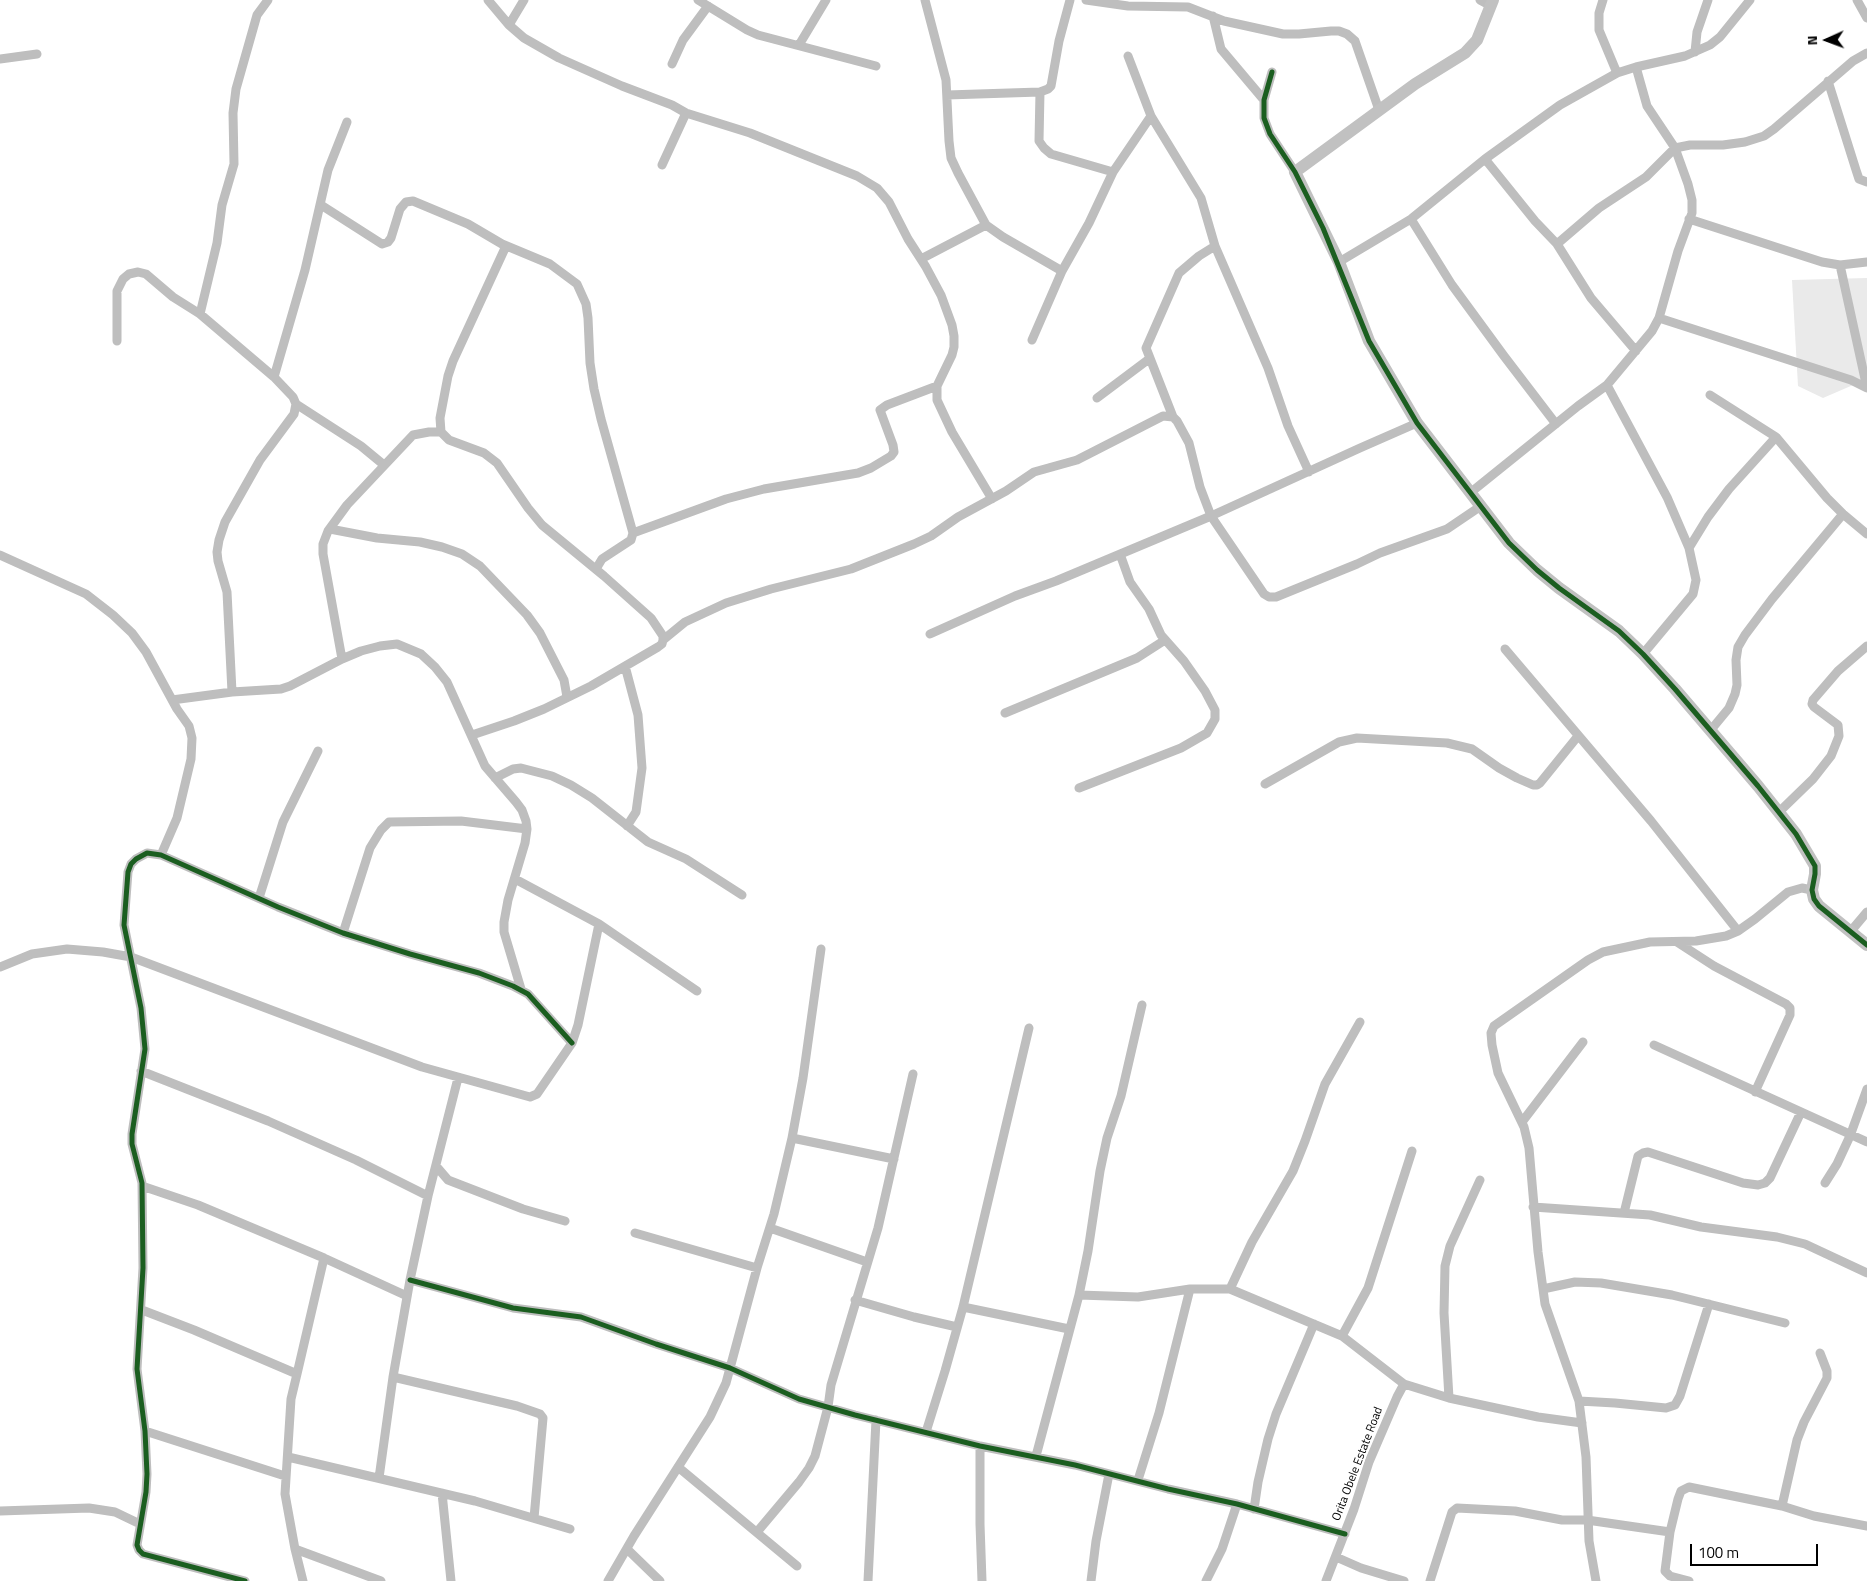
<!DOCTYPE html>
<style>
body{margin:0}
#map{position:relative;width:1867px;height:1581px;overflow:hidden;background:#fff;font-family:"Titillium Web",sans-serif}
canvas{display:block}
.north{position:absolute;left:1802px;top:15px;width:50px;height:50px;-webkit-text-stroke:4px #fff;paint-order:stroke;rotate:268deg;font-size:14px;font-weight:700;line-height:20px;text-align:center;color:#000}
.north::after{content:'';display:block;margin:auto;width:18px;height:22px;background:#000;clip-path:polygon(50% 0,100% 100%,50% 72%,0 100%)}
.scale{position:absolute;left:1690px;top:1544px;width:128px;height:22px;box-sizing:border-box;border:2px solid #000;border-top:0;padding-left:6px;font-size:15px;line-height:18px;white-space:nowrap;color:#000;-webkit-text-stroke:4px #fff;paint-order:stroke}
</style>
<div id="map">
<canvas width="1867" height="1581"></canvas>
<div class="north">N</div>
<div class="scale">100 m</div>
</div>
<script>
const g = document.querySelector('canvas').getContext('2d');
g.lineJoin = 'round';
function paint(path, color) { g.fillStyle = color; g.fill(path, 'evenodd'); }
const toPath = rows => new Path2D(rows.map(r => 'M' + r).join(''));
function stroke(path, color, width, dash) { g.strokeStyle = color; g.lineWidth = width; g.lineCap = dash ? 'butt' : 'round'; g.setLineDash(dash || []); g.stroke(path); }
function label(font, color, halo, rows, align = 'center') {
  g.font = font + ' "Titillium Web",sans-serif'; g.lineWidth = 4; g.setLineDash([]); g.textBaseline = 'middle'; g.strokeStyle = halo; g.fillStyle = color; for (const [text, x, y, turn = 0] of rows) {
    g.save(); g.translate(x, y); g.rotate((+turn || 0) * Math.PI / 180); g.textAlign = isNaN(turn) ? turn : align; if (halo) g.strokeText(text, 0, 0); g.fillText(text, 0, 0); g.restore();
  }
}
paint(toPath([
 [1867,278,1867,379,1823,398,1798,386,1792,280]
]), '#eaeaea');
stroke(toPath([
 [488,0,509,25,524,38,559,58,622,86,672,105,686,113,750,133,857,176,877,188,889,202,908,239,926,267,941,295,952,325,954,336,954,347,952,355,937,386,937,400,952,432,992,499],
 [698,0,747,30,758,35,876,66],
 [925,0,946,80,949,141,951,158,958,173,986,225,1003,237,1062,271,1089,223,1113,172,1151,116],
 [1086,0,1128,6,1188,7,1224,21,1283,34,1299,34,1331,31,1339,31,1347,34,1355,41,1379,110],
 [1480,0,1491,6],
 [1603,0,1599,13,1599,30,1617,73],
 [1857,0,1867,18],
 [1213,16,1221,49,1264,100],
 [509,25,524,0],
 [799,45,826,0],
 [1695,52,1697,32,1708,0],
 [1128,56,1151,116,1201,198,1215,246,1268,368,1288,426,1309,472],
 [0,59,37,54],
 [672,64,683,40,708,6],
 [1272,72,1264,100,1264,118,1270,134,1295,172],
 [1828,81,1856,170,1859,179,1867,182],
 [1040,92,1039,141,1044,148,1051,154,1113,172],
 [947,95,1040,92,1048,89,1051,86,1059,41,1070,0],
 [1485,159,1535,221,1557,244,1591,298,1636,351],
 [662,165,686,113],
 [321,205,382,244,388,242,391,238,400,209,406,202,413,201,468,224,502,244,550,264,577,284,586,304,588,318,590,363,594,389,601,419,633,533,631,540,602,559,596,569],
 [1411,219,1452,285,1504,356,1556,424],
 [1689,219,1822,262,1840,265,1867,262],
 [1557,244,1599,208,1646,177,1675,148,1647,106,1636,67],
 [1215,246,1199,256,1179,273,1146,348,1173,417,1177,421,1189,443,1200,487,1211,516,1264,594,1269,597,1276,597,1357,564,1380,553,1447,529,1481,506],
 [921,259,986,225],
 [1339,262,1411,219,1485,159,1560,105,1617,73,1636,67,1685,56,1710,45,1720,37,1750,0],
 [1840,265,1867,388],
 [200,314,217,243,222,205,234,164,233,113,236,89,257,15,268,0],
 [1659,318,1851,380,1867,388],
 [1032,340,1062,271],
 [117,341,117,291,123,279,129,274,138,272,146,274,173,297,200,314,274,377,293,397,296,404,361,446,384,465],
 [274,377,305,270,328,170,347,122],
 [1607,385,1667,497,1689,548,1696,580,1693,594,1643,654],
 [1710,395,1776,437,1827,498,1843,514,1867,534],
 [1097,398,1149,359],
 [1470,493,1578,406,1607,385,1652,331,1659,318,1678,251,1692,213,1692,200,1688,184,1675,148,1690,145,1723,145,1745,142,1764,136,1774,129,1853,61,1867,53],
 [330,529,377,538,420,542,442,547,462,554,480,566,527,615,540,633,564,680,567,697],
 [633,533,726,499,764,489,858,473,871,468,891,456,894,452,893,445,880,410,887,405,937,386],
 [1689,548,1708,517,1729,489,1776,437],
 [0,555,86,594,113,615,132,633,146,652,177,709,189,726,192,738,191,759,177,818,161,855],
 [930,634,1015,596,1056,581,1211,516,1360,448,1417,423],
 [663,640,685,622,726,603,771,589,851,569,914,544,931,536,958,517,1006,491,1034,472,1077,460,1163,416,1173,417],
 [1505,649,1651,821,1738,931],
 [342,659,323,554,323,544,328,531,347,505,413,435,429,432,441,432],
 [625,666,638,715,642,768,636,812,627,826],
 [232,692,227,592,218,561,217,552,219,540,225,522,260,460,294,414,296,404],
 [172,700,232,692,281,689,290,686,342,659,361,651,380,646,397,644,421,654,435,667,447,682,485,766,516,802,522,810,526,821,527,829,525,843,508,900,504,922,504,932,521,989],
 [1005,713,1137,658,1165,640],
 [1710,731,1729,708,1735,694,1737,685,1736,660,1738,647,1745,635,1772,599,1843,514],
 [472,735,514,721,544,709,591,686,658,647,662,644,663,640,663,636,651,618,604,576,542,525,528,508,497,463,484,453,449,440,441,432,440,418,448,376,453,361,506,246],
 [495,778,513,769,521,768,552,776,571,785,592,798,648,842,686,859,742,895],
 [1265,784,1339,742,1357,738,1447,743,1472,749,1499,768,1517,778,1533,785,1537,785,1540,783,1578,736],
 [1079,788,1181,748,1207,733,1215,719,1215,710,1205,691,1184,661,1161,635,1149,609,1130,582,1120,554],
 [1779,812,1813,779,1831,756,1839,736,1838,725,1814,707,1812,704,1813,700,1838,671,1867,646],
 [515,879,599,924,697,991],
 [259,898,283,822,318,751],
 [1851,931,1867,912],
 [343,933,370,848,381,830,389,822,461,821,527,829],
 [1677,942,1714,966,1786,1004,1790,1008,1790,1015,1755,1092],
 [0,967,32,954,67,949,103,952,131,957,422,1067,530,1097,537,1094,572,1043,578,1025,599,924],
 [1654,1045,1867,1142],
 [141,1071,268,1121,356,1160,428,1196],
 [1522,1122,1583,1042],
 [792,1138,894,1159],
 [436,1166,448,1180,523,1209,565,1221],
 [1825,1183,1837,1164,1850,1136,1867,1089],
 [142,1186,198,1205,324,1258,297,1374],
 [1533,1207,1650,1215,1701,1227,1777,1237,1805,1244,1867,1273],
 [1624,1213,1638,1156,1643,1153,1648,1152,1743,1183,1758,1185,1765,1183,1770,1178,1801,1112],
 [770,1228,867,1262],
 [635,1233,757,1268],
 [324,1258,407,1296],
 [410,1280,513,1308,581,1317,656,1344,730,1368,799,1399,855,1415,980,1446,1075,1465,1168,1489,1237,1504,1345,1534],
 [1230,1289,1252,1242,1293,1171,1305,1141,1325,1084,1360,1022],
 [1543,1289,1575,1282,1601,1283,1672,1295,1785,1323],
 [1079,1295,1138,1297,1190,1289,1230,1289,1342,1336,1404,1384,1449,1398,1538,1417,1582,1423],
 [855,1300,914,1317,957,1327],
 [963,1307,1069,1329],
 [142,1310,194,1330,297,1374,291,1399,285,1494,295,1549,303,1581],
 [1342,1336,1368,1288,1412,1151],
 [393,1377,517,1406,540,1414,543,1418,534,1518],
 [1449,1398,1444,1313,1445,1266,1450,1246,1480,1180],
 [1579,1401,1615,1403,1666,1408,1675,1405,1680,1396,1709,1304],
 [145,1431,285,1476],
 [926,1432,945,1371,963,1307,1029,1028],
 [980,1446,980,1524,982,1581],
 [1036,1456,1079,1295,1088,1251,1100,1171,1107,1138,1121,1096,1142,1005],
 [288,1457,475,1501,570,1529],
 [678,1467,797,1566],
 [379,1478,393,1377,410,1280,428,1196,458,1078],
 [1138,1480,1159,1413,1190,1289],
 [442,1493,451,1581],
 [1782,1506,1797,1440,1804,1422,1827,1378,1827,1371,1820,1353],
 [1254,1509,1258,1482,1268,1439,1276,1414,1314,1324],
 [0,1511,89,1508,115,1512,140,1524],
 [757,1532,799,1482,809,1468,815,1456,828,1407,831,1385,878,1228,913,1074],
 [295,1549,381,1581],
 [627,1549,660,1581],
 [1336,1557,1361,1568,1404,1581],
 [245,1581,143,1554,139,1550,137,1545,146,1492,147,1474,145,1431,137,1369,143,1268,142,1183,132,1144,132,1134,145,1049,141,1008,124,925,128,872,131,864,136,859,147,853,161,855,278,907,343,933,410,954,479,973,513,986,528,994,572,1043],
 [608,1581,634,1536,710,1417,726,1383,757,1268,774,1214,792,1138,803,1078,821,949],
 [868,1581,876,1420],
 [1091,1581,1096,1541,1109,1474],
 [1206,1581,1222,1549,1237,1504],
 [1326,1581,1354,1509,1369,1462,1397,1397,1404,1384],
 [1430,1581,1452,1512,1457,1508,1515,1511,1562,1520,1587,1520,1670,1532],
 [1596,1581,1589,1541,1586,1457,1579,1401,1545,1304,1538,1252,1529,1148,1524,1127,1498,1073,1492,1045,1491,1033,1494,1026,1588,960,1603,952,1650,942,1696,941,1726,936,1738,931,1755,919,1788,892,1802,888,1812,890],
 [1689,1581,1670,1576,1665,1571,1670,1532,1678,1499,1681,1491,1689,1487,1782,1506,1814,1516,1867,1526]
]), '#bebebe', 9);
stroke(toPath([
 [1493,0,1477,40,1465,53,1415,84,1295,172,1339,262,1369,341,1417,423,1509,543,1537,570,1559,588,1619,631,1643,654,1675,689,1758,786,1796,834,1815,866,1815,874,1812,890,1814,899,1819,906,1867,945]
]), '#c1c1c1', 12);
stroke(toPath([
 [1272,72,1264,100,1264,118,1270,134,1295,172,1323,228,1369,341,1417,423,1509,543,1537,570,1559,588,1619,631,1643,654,1675,689,1758,786,1796,834,1815,866,1815,874,1812,890,1814,899,1819,906,1867,945],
 [410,1280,513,1308,581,1317,656,1344,730,1368,799,1399,855,1415,980,1446,1075,1465,1168,1489,1237,1504,1345,1534],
 [245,1581,143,1554,139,1550,137,1545,146,1492,147,1474,145,1431,137,1369,143,1268,142,1183,132,1144,132,1134,145,1049,141,1008,124,925,128,872,131,864,136,859,147,853,161,855,278,907,343,933,410,954,479,973,513,986,528,994,572,1043]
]), '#1b5e20', 5);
label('12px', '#000', '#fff', [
 ["Orita Obele Estate Road",1358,1464,-69]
]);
</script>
